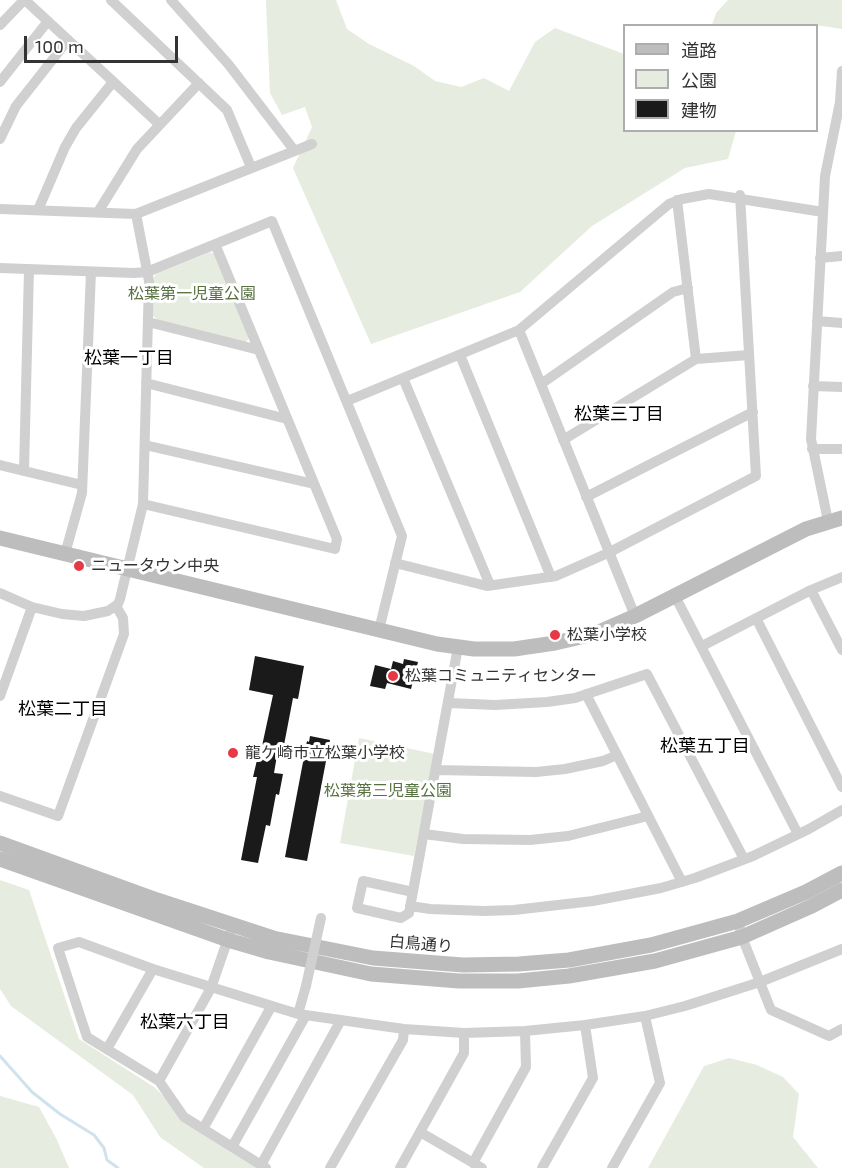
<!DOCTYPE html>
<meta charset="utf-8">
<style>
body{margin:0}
#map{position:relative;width:842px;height:1168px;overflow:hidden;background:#fff;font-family:"Exo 2","Noto Sans JP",sans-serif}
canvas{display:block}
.legend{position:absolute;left:623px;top:24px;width:195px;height:108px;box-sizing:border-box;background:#fff;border:2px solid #adadad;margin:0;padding:8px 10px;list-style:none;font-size:18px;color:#333}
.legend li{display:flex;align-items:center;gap:12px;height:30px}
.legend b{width:30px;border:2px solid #adadad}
.scale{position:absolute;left:24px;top:36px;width:154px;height:27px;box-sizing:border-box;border:3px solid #333;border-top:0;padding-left:8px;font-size:18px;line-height:21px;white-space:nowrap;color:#333;-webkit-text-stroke:4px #fff;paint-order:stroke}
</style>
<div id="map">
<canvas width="842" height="1168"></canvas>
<ul class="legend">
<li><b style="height:8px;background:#bdbdbd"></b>道路</li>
<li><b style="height:16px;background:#e6ecdf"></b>公園</li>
<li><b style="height:16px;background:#1a1a1a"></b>建物</li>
</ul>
<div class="scale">100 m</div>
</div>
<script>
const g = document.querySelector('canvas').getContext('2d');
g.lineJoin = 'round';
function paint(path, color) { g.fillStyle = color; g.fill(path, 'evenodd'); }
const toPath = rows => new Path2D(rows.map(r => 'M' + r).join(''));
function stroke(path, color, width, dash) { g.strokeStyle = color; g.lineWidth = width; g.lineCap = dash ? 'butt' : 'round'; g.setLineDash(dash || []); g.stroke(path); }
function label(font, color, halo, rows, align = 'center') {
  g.font = font + ' "Exo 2","Noto Sans JP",sans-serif'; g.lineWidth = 6; g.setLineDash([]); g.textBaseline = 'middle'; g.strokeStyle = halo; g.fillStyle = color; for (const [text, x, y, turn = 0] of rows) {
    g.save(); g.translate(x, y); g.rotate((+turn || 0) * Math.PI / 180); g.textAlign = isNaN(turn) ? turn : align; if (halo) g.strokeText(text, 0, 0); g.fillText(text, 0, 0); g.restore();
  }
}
paint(toPath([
 [266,0,336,0,347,29,369,44,414,66,435,81,461,87,484,78,509,91,535,42,555,28,624,54,624,130,736,131,728,159,685,168,592,226,520,292,371,344,293,168,312,127,305,107,282,115,270,93],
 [728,0,842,0,842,29,815,25,712,25,716,13],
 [210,252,214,254,249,338,245,343,158,320,153,316,154,277,156,274],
 [359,738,435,754,414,856,340,843],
 [0,880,29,890,79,1039,154,1087,209,1138,258,1168,204,1168,160,1137,133,1095,11,1006,0,989],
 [729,1058,757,1065,783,1077,799,1094,793,1137,818,1168,648,1168,704,1066],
 [0,1096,39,1107,57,1140,69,1168,0,1168]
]), '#e6ecdf');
stroke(toPath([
 [0,1056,32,1092,60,1114,94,1135,104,1148,107,1160,118,1168]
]), '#cfe2ee', 3);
paint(toPath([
 [255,656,304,666,298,699,293,698,284,745,279,744,274,773,283,774,279,795,276,794,270,826,266,825,258,863,241,860,257,777,253,777,257,760,259,760,273,695,249,690],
 [404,659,418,662,411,689,387,683,385,689,370,686,375,665,391,669,393,661,403,664],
 [310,736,330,740,307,861,285,857,307,741,309,742]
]), '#1a1a1a');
stroke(toPath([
 [25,0,159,124],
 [111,0,227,110,251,167],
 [171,0,229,65,294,150],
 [0,25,24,0],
 [0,82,48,21],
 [0,139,16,106,68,40],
 [677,200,696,359],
 [0,209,136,214,312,144],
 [38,210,65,147,76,128,113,82],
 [98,212,137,149,199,83],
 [820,258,842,256],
 [0,268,134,273,147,272,272,221,402,536,379,630],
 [817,321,842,323],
 [148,322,259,350],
 [519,330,635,616],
 [460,355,551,577],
 [403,378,490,585],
 [146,383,287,419],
 [541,384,673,292,688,288],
 [813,386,842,387],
 [347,401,519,330,669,204,682,199,709,194,823,212],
 [563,440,696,359,749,355],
 [145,445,314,484],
 [812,449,842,449],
 [0,465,82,485],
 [24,471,29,269],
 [586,497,753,412],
 [143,504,335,549,337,539,215,244],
 [828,521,811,439,825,176,840,102,842,71],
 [65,554,82,493,91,272],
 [395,563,487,586,556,576,608,553,756,476,740,195],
 [811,590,842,650],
 [0,593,32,607,62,614,84,616,108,611,118,604,120,599,143,504,149,281,136,214],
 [675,596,798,834],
 [756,618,842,787],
 [702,646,811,590,842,577],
 [586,694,682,882],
 [0,696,32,607],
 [449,703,495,705,547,702,575,698,647,674,744,859],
 [436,770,536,772,565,769,603,761,617,755],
 [0,796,58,816,124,634,123,618,116,606],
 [424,834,463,839,530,840,568,836,648,816],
 [413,892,363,881,357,908,401,918,409,913,458,647],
 [410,906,430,909,484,911,514,910,593,901,661,888,695,878,753,856,809,829,842,810],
 [738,921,742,937,771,1010,829,1036,842,1029],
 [298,1014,306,986],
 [107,1049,153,969],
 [159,1081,211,988,230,933],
 [203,1129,271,1007],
 [420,1132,482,1168],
 [232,1147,306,1015],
 [473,1163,526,1067,525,1031],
 [261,1165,341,1020],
 [266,1168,184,1117,159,1081,87,1037,58,948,79,942,153,969,298,1014,404,1029,464,1033,525,1031,585,1025,645,1016,685,1006,760,982,842,949],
 [330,1168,403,1040,404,1029],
 [400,1168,464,1053,464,1033],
 [542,1168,593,1078,585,1025],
 [612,1168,660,1083,645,1016]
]), '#d0d0d0', 10);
stroke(toPath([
 [0,538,437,644,474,649,514,649,555,643,594,634,635,616,806,529,842,518],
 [0,843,157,900,273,938,373,958,463,965,519,964,569,960,651,945,738,921,806,892,842,873],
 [0,859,228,940,269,952,371,974,459,981,518,981,569,976,655,961,742,937,812,906,842,890]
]), '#bdbdbd', 15);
stroke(toPath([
 [306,986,321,918]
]), '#d0d0d0', 10);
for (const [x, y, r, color] of [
 [79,566,6,"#e63946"],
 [555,635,6,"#e63946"],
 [393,676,6,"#e63946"],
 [233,753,6,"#e63946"]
]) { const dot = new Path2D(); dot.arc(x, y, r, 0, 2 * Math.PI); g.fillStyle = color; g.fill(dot); stroke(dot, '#fff', 2); }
label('16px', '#56703f', '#fff', [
 ["松葉第一児童公園",192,294],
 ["松葉第三児童公園",388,791]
]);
label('16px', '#333', '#fff', [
 ["ニュータウン中央",91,566],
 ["松葉小学校",567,635],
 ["松葉コミュニティセンター",405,676],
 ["龍ケ崎市立松葉小学校",245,753]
], 'left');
label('16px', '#333', '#fff', [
 ["白鳥通り",421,944,5]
]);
label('18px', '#000', '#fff', [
 ["松葉一丁目",129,358],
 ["松葉三丁目",619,414],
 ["松葉二丁目",63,709],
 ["松葉五丁目",705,746],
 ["松葉六丁目",185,1022]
]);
</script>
